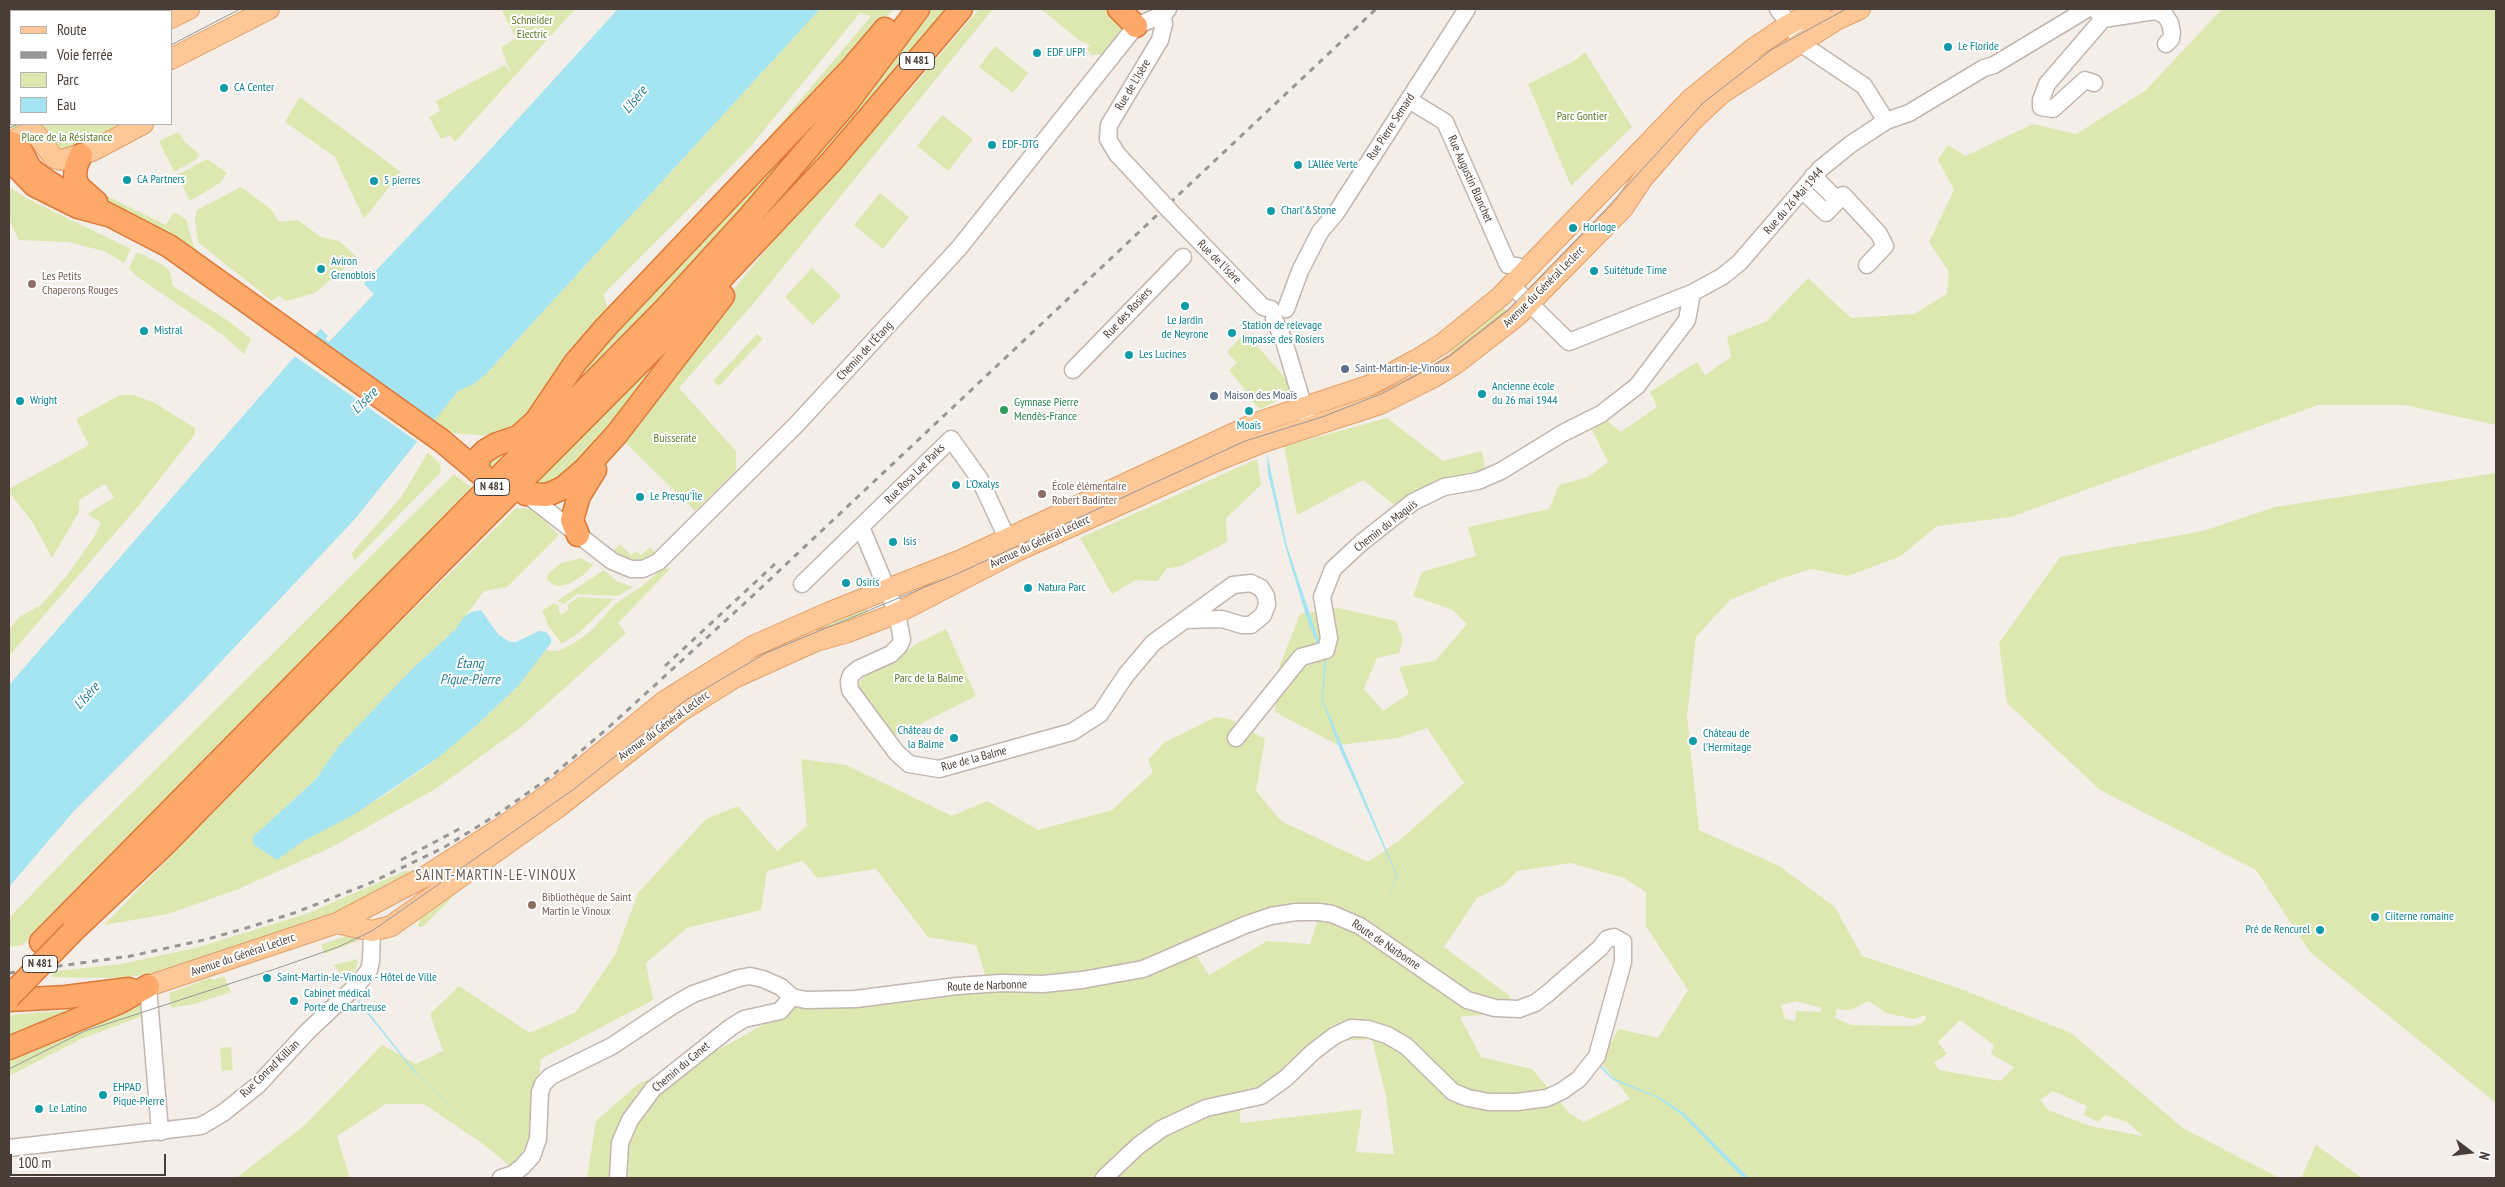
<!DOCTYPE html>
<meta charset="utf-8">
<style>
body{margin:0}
#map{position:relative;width:2505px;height:1187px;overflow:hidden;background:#f4eee8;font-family:"PT Sans Narrow",sans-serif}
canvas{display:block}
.frame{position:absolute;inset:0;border:10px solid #483d37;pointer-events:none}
.legend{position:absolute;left:10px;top:10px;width:162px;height:115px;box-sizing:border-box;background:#fff;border:1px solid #b6b1af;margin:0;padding:6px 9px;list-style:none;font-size:15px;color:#483d37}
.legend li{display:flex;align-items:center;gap:10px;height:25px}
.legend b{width:25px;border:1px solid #b6b1af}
.north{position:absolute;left:2445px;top:1127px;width:50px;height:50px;-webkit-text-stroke:4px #fff;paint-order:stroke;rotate:105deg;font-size:14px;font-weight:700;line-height:20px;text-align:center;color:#483d37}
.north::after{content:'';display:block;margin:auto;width:18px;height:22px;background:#483d37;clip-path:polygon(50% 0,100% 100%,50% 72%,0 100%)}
.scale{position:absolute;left:10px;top:1154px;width:156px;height:22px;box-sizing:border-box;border:2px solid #483d37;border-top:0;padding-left:6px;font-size:15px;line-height:18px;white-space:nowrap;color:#483d37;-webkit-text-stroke:4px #fff;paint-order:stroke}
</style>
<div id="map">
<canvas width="2505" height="1187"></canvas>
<div class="frame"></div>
<ul class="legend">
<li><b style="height:6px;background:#fec798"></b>Route</li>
<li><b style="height:6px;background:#979797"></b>Voie ferrée</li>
<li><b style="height:14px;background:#dde8b1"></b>Parc</li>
<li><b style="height:14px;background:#a5e4f1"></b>Eau</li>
</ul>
<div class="north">N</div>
<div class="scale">100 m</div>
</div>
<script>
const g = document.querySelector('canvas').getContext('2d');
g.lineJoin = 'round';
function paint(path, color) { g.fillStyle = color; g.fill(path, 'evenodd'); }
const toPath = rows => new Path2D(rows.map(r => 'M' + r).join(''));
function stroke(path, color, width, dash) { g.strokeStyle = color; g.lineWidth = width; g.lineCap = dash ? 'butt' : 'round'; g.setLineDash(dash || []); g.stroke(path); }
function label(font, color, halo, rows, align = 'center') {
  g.font = font + ' "PT Sans Narrow",sans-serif'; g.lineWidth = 4; g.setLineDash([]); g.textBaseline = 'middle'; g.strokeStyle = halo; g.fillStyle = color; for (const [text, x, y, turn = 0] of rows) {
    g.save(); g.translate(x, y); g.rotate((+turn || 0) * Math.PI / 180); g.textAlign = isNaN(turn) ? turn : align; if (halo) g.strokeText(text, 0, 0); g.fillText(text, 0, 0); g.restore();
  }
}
paint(toPath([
 [501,9,575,9,455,142,450,135,441,139,429,117,440,111,436,101,505,65,511,74,501,48,516,38],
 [820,9,894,9,706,208,758,150,871,16,860,13,751,146,603,295,608,308,525,416,508,428,487,436,452,433,433,421,458,390,472,385,485,375],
 [930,9,947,9,883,90,697,295,861,101],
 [979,9,993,9,753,304,679,388,736,451,736,471,695,511,624,441,672,383,721,305,774,240,909,91],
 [1041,9,1111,9,1119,13,1124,30,1110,48,1101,55,1091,55,1087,49,1090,45,1080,41],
 [2222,9,2496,9,2496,425,2405,405,2318,405,2011,517,1937,526,1901,556,1848,576,1811,569,1780,579,1730,600,1696,637,1687,716,1699,830,1779,866,1835,907,1862,956,1961,989,2071,1033,2184,1129,2280,1178,587,1178,596,1121,638,1084,720,1049,796,1006,988,984,976,945,928,937,876,869,817,878,803,861,767,871,761,910,687,928,646,963,653,1000,541,1059,532,1130,515,1170,483,1144,424,1104,386,1104,337,1136,350,1178,236,1178,305,1125,382,1045,416,1064,443,1051,430,1014,459,986,530,1033,576,1012,615,955,638,893,706,819,738,806,777,851,807,826,801,759,846,765,952,816,987,801,1038,830,1112,810,1153,772,1148,760,1165,742,1216,717,1229,719,1265,739,1256,791,1281,821,1368,862,1400,840,1464,783,1427,728,1398,738,1338,745,1275,712,1280,665,1300,614,1338,608,1396,621,1403,639,1399,653,1377,658,1364,689,1383,711,1409,694,1399,667,1435,661,1467,624,1453,610,1413,596,1422,572,1476,556,1468,527,1549,509,1559,485,1588,477,1608,462,1592,430,1606,420,1621,432,1657,407,1650,392,1697,362,1705,375,1731,357,1727,337,1767,321,1808,278,1851,318,1914,314,1947,294,1949,272,1929,242,1954,190,1938,160,1948,145,1965,156,2033,124,2076,134,2145,91],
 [1571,863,1624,878,1646,892,1646,926,1688,990,1658,1038,1619,1029,1600,1061,1630,1099,1584,1122,1569,1113,1532,1069,1481,1057,1460,1017,1503,1013,1511,997,1444,947,1477,898,1504,885,1517,871],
 [1269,915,1319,916,1310,944,1267,941,1209,975,1193,950],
 [1796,1001,1822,1008,1820,1012,1796,1011,1795,1021,1785,1019,1781,1005],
 [1869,1001,1886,1013,1914,1019,1926,1015,1925,1021,1914,1026,1851,1025,1835,1018,1837,1009,1850,1010],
 [1960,1020,1994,1045,1991,1054,2014,1067,2001,1081,1939,1070,1934,1063,1947,1054,1938,1042],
 [1372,1039,1386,1097,1394,1154,1356,1152,1362,1109,1240,1123,1240,1109,1338,1041],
 [2053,1091,2087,1106,2084,1115,2098,1122,2105,1115,2127,1122,2143,1136,2090,1126,2048,1110,2040,1100],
 [995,46,1028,73,1013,93,979,67],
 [1585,52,1632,127,1571,186,1528,84,1574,61],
 [11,61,11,124,127,124,68,154,14,131,9,121,9,63],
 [864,67,723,234,493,471,486,457,569,380],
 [300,97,401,172,364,219,335,157,285,122],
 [942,115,973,139,948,171,917,146],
 [178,132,184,141,199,154,197,159,174,172,159,141],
 [207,159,227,173,220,183,190,201,177,175],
 [9,187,28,199,131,249,124,263,104,251,68,242,19,240,9,219],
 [241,187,272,210,279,222,298,220,321,237,339,241,357,257,315,293,286,301,279,296,272,301,199,243,197,237,195,219,197,210],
 [95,190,166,225,174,212,186,219,194,247,205,259,91,194],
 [880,193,909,217,883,249,854,225],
 [137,252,163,265,170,271,173,286,230,322,251,339,244,354,223,335,136,276,129,268],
 [812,268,841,296,813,325,785,297],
 [1499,303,1511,316,1457,358,1447,344],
 [694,322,565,481,533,487,642,372],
 [1245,332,1288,381,1292,394,1260,409,1243,392,1245,390,1229,370,1237,363,1227,352],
 [757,334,763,339,719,386,713,381],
 [120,395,134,395,155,403,195,428,195,434,140,504,9,656,9,630,19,617,41,605,69,573,94,537,101,523,88,514,114,497,105,484,79,500,79,512,52,558,33,523,9,492,9,489,89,445,76,419],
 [1387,418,1443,461,1482,451,1485,471,1442,479,1394,505,1363,480,1297,515,1284,446],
 [428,452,440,464,441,472,354,561,352,553,402,496],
 [1257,459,1261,485,1226,518,1227,542,1181,566,1166,569,1158,581,1136,580,1112,594,1080,538],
 [2496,473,2496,1103,2310,952,2256,870,2100,790,2007,703,1999,643,2060,557,2203,531,2275,507],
 [454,474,473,489,300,668,23,945,9,947,9,918,78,846],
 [516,508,533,509,559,535,507,587,484,591,456,629,411,670,346,739,316,779,253,837,253,844,277,859,302,842,382,797,427,766,477,725,519,685,545,650,558,651,573,644,593,629,615,604,642,586,662,569,671,568,618,623,626,633,520,728,437,788,330,848,236,890,168,914,104,925,313,708],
 [620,544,631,555,636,551,641,555,650,547,655,553,642,560,634,562,611,554],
 [581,558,593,565,582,576,569,584,559,586,552,584,547,579,548,574,561,563],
 [604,570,618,582,633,587,618,596,577,594,564,604,557,601],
 [579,597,614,599,581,631,562,644,549,627,542,611,554,603,560,606,558,608,561,615,568,610,568,604],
 [865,605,869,616,784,648,779,637],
 [946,629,976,696,894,737,859,691,859,682,870,672,886,667,916,644],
 [405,871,424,871,371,901,207,959,160,972,122,978,50,977,56,971,121,964,195,948,306,914],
 [463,886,424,926,418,927,420,916],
 [354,933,360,940,324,954,321,945],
 [358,959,357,967,347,981,333,965],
 [224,976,231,992,194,1004,171,1008,169,993,210,978,213,980],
 [144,997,148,1014,81,1039,9,1076,9,1053],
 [59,1011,79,1011,9,1044,9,1015],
 [231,1047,233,1070,222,1071,220,1048],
 [2316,1145,2362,1178,2301,1178]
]), '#dde8b1');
paint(toPath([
 [618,9,820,9,485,375,472,385,458,391,354,520,186,699,73,812,9,887,9,685,296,355,475,166],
 [1267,453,1287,546,1321,647,1318,647,1307,619,1286,549,1268,474],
 [481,610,498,634,510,642,516,642,539,631,546,632,551,638,551,643,519,685,477,725,439,757,355,814,302,842,277,860,253,844,253,837,316,779,338,747,411,670,456,629,462,619,471,612],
 [1324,661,1326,662,1323,700,1397,875,1386,905,1396,875,1338,745,1322,700],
 [359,1000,418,1075,512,1164,414,1072,358,1002],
 [1599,1063,1613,1078,1661,1098,1684,1113,1749,1178,1743,1178,1682,1115,1658,1098,1613,1080,1597,1064]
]), '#a5e4f1');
paint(toPath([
 [363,283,374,294,329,342,325,339,328,336,321,329],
 [309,337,433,425,419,443,293,355]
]), '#f4eee8');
const minor = toPath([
 [110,9,111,11],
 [1778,9,1806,47,1864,86,1886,121],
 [87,11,88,9],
 [2097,11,2103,19,2155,11,2165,15,2170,23,2172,33,2171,39,2166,44],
 [2094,83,2085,80,2053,109,2041,107,2041,100,2047,84,2103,19],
 [1409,100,1445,122,1508,265,1517,266],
 [1117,154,1108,139,1109,125,1160,40,1164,24,1162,9],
 [1813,176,1838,201],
 [1802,190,1826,213,1843,195,1879,234,1885,246,1867,265],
 [1170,211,1263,307,1271,309],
 [1511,285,1569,342,1692,293,1723,276,1740,262,1820,169,1851,144,1886,121,1909,113,1984,68,1994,65,2087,9],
 [1286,309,1300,271,1320,232,1336,213,1467,9],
 [1274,319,1284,341,1307,418],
 [1073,370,1183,257],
 [526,494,612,561,631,569,643,569,658,562,796,425,959,248,1136,26,1164,14,1168,9],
 [861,527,897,613,902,640,899,646,891,654,858,669,851,675,849,681,850,690,896,752,909,764,939,769,1072,732,1100,714,1126,675,1153,643,1233,585,1251,583,1261,588,1266,596,1267,605,1263,615,1251,625,1242,625,1222,619,1185,620],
 [802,584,951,439,979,478,1008,540],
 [1236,738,1301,657,1326,650,1329,638,1322,597,1333,569,1361,543,1413,502,1444,487,1478,481,1501,471,1563,433,1601,414,1637,386,1687,320,1692,293],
 [148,986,160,1132],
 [9,1148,201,1126,223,1113,258,1085,307,1032,358,984,369,970,371,961,372,931],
 [501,1178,513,1174,522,1167,532,1156,538,1139,540,1092,543,1084,551,1076,612,1046,672,1006,693,994,739,978,750,976,763,979,781,987,792,997,806,1000,856,999,957,986,1001,983,1043,984,1082,980,1143,969,1245,925,1271,916,1296,912,1319,912,1332,914,1360,926,1467,1000,1495,1008,1519,1009,1535,1003,1547,994,1600,948,1607,939,1614,937,1623,942,1623,962,1597,1056,1579,1079,1562,1091,1547,1098,1517,1102,1489,1102,1468,1098,1453,1092,1406,1046,1387,1035,1368,1029,1351,1028,1334,1036,1313,1052,1286,1078,1261,1096,1206,1108,1161,1129,1138,1146,1104,1178],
 [618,1178,620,1143,630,1120,653,1089,731,1027,744,1019,780,1011,792,997]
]);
const major = toPath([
 [171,18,189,9],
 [9,55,11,54],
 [171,59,269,9],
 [9,142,32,132,36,134,54,158,61,160,92,151,143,124],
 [337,923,372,931,391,926,557,808,678,713,734,678,816,641,848,632,897,613,1017,551,1216,461,1266,441,1380,404,1432,378,1455,364,1517,316,1623,208,1643,178,1693,120,1722,93,1836,20,1860,9],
 [148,986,337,923,426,876,504,826,559,787,666,700,753,646,830,612,961,560,1256,423,1368,386,1416,360,1442,344,1500,297,1692,98,1754,48,1788,25,1820,9]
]);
const highway = toPath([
 [1119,9,1136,26],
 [81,155,76,166,75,177,78,186,96,202],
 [108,215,78,207,34,185,14,164,9,154,9,142,19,147,30,168,38,175,59,189,169,246,442,441,487,479],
 [477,471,479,457,485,451,497,444,518,437,536,421,575,363,606,327,851,69,885,29],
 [526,494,547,495,563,488,585,469,616,435,723,296],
 [578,535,572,520,579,496,595,470],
 [72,932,162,847,428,575,682,320,831,162,961,9],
 [41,942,665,309,750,216,847,103,918,9],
 [9,1000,66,997,129,989],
 [9,1048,120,1002,148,986]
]);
stroke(minor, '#c3b6ae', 19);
stroke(major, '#e49f67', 22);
stroke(highway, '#de7839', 25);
stroke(minor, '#fff', 16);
stroke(major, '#fec798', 20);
stroke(highway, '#fea86a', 22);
stroke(toPath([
 [171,45,240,9],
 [9,128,19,124],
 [9,1069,85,1031,275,969,338,947,372,931,574,789,686,700,766,653,959,573,1245,441,1322,417,1381,394,1417,375,1450,356,1507,311,1605,210,1703,103,1771,50,1846,9]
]), '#979797', 1);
stroke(toPath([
 [665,666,777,562],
 [401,860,461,828],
 [9,973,131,956,208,939,253,926,297,912,370,883,443,848,498,814,553,775,609,727,746,602,1376,9]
]), '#979797', 3, [6, 6]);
const minorBridge = toPath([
 [1117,154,1170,211]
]);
const highwayBridge = toPath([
 [9,997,72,932]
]);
stroke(minorBridge, '#c3b6ae', 19, []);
stroke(highwayBridge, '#de7839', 25, []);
stroke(minorBridge, '#fff', 16);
stroke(highwayBridge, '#fea86a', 22);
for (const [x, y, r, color] of [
 [1948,47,5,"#0f9aa8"],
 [1037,53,5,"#0f9aa8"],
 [224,88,5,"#0f9aa8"],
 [992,145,5,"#0f9aa8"],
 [1298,165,5,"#0f9aa8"],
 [127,180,5,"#0f9aa8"],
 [374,181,5,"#0f9aa8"],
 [1271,211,5,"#0f9aa8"],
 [1573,228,5,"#0f9aa8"],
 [321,269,5,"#0f9aa8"],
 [1594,271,5,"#0f9aa8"],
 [32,284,5,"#8d6e63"],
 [1185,306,5,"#0f9aa8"],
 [144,331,5,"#0f9aa8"],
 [1232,333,5,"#0f9aa8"],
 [1129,355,5,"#0f9aa8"],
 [1345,369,5,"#5c6f8a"],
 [1482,394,5,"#0f9aa8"],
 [1214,396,5,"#5c6f8a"],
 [20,401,5,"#0f9aa8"],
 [1004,410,5,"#2e9e5b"],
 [1249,411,5,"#0f9aa8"],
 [956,485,5,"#0f9aa8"],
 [1042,494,5,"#8d6e63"],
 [640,497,5,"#0f9aa8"],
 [893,542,5,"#0f9aa8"],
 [846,583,5,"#0f9aa8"],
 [1028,588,5,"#0f9aa8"],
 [954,738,5,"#0f9aa8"],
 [1693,741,5,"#0f9aa8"],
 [532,905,5,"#8d6e63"],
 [2375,917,5,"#0f9aa8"],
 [2320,930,5,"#0f9aa8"],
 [267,978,5,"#0f9aa8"],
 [294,1001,5,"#0f9aa8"],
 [103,1095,5,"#0f9aa8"],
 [39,1109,5,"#0f9aa8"]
]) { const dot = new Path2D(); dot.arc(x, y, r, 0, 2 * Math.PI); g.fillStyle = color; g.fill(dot); stroke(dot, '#fff', 2); }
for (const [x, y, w] of [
 [917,61,35],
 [492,487,35],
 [40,964,35]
]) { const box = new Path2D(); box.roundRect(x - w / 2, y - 8.5, w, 17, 4); g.fillStyle = '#fff'; g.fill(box); stroke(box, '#483d37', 1); }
label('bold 11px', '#483d37', null, [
 ["N 481",917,61],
 ["N 481",492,487],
 ["N 481",40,964]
]);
label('12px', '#5c7a29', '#fff', [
 ["Schneider",532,21],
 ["Electric",532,35],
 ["Parc Gontier",1582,117],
 ["Place de la Résistance",67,138],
 ["Buisserate",675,439],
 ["Parc de la Balme",929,679]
]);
label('12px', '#0d838f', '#fff', [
 ["Le Floride",1958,47],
 ["EDF UFPI",1047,53],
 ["CA Center",234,88],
 ["EDF-DTG",1002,145],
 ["L'Allée Verte",1308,165],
 ["CA Partners",137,180],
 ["5 pierres",384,181],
 ["Charl’&Stone",1281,211],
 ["Horloge",1583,228],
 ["Aviron",331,262],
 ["Grenoblois",331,276],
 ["Suitétude Time",1604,271],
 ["Le Jardin",1185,321,"center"],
 ["de Neyrone",1185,335,"center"],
 ["Station de relevage",1242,326],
 ["Impasse des Rosiers",1242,340],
 ["Mistral",154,331],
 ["Les Lucines",1139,355],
 ["Ancienne école",1492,387],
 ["du 26 mai 1944",1492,401],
 ["Wright",30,401],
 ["Moaïs",1249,426,"center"],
 ["L'Oxalys",966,485],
 ["Le Presqu'Île",650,497],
 ["Isis",903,542],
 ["Osiris",856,583],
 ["Natura Parc",1038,588],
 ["Château de",944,731,"right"],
 ["la Balme",944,745,"right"],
 ["Château de",1703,734],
 ["l'Hermitage",1703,748],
 ["Ciiterne romaine",2385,917],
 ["Pré de Rencurel",2310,930,"right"],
 ["Saint-Martin-le-Vinoux - Hôtel de Ville",277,978],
 ["Cabinet médical",304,994],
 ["Porte de Chartreuse",304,1008],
 ["EHPAD",113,1088],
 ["Pique-Pierre",113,1102],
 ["Le Latino",49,1109]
], 'left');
label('12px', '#483d37', '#fff', [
 ["Rue de L'Isère",1133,85,-59],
 ["Rue Pierre Semard",1391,127,-57],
 ["Rue Augustin Blanchet",1470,179,66],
 ["Rue du 26 Mai 1944",1794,201,-49],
 ["Rue de l'Isère",1219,262,45],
 ["Avenue du Général Leclerc",1544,287,-45],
 ["Rue des Rosiers",1128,313,-47],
 ["Chemin de l'Étang",865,351,-47],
 ["Rue Rosa Lee Parks",915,474,-45],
 ["Chemin du Maquis",1386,526,-38],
 ["Avenue du Général Leclerc",1040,542,-25],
 ["Avenue du Général Leclerc",664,726,-36],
 ["Rue de la Balme",974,759,-15],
 ["Route de Narbonne",1386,945,34],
 ["Avenue du Général Leclerc",243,955,-19],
 ["Route de Narbonne",987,986,-2],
 ["Chemin du Canet",681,1067,-40],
 ["Rue Conrad Killian",270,1069,-44]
]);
label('12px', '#785e54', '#fff', [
 ["Les Petits",42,277],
 ["Chaperons Rouges",42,291],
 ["École élémentaire",1052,487],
 ["Robert Badinter",1052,501],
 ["Bibliothèque de Saint",542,898],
 ["Martin le Vinoux",542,912]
], 'left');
label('12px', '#4e5e75', '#fff', [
 ["Saint-Martin-le-Vinoux",1355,369],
 ["Maison des Moaïs",1224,396]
], 'left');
label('12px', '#27864d', '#fff', [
 ["Gymnase Pierre",1014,403],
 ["Mendès-France",1014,417]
], 'left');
label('italic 14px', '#298193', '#fff', [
 ["L'Isère",635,100,-51],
 ["L'Isère",365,401,-45],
 ["Étang",470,664],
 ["Pique-Pierre",470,680],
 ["L'Isère",87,696,-48]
]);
g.letterSpacing = '1px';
label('15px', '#6b584e', '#fff', [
 ["SAINT-MARTIN-LE-VINOUX",496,876]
]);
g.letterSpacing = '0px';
</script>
